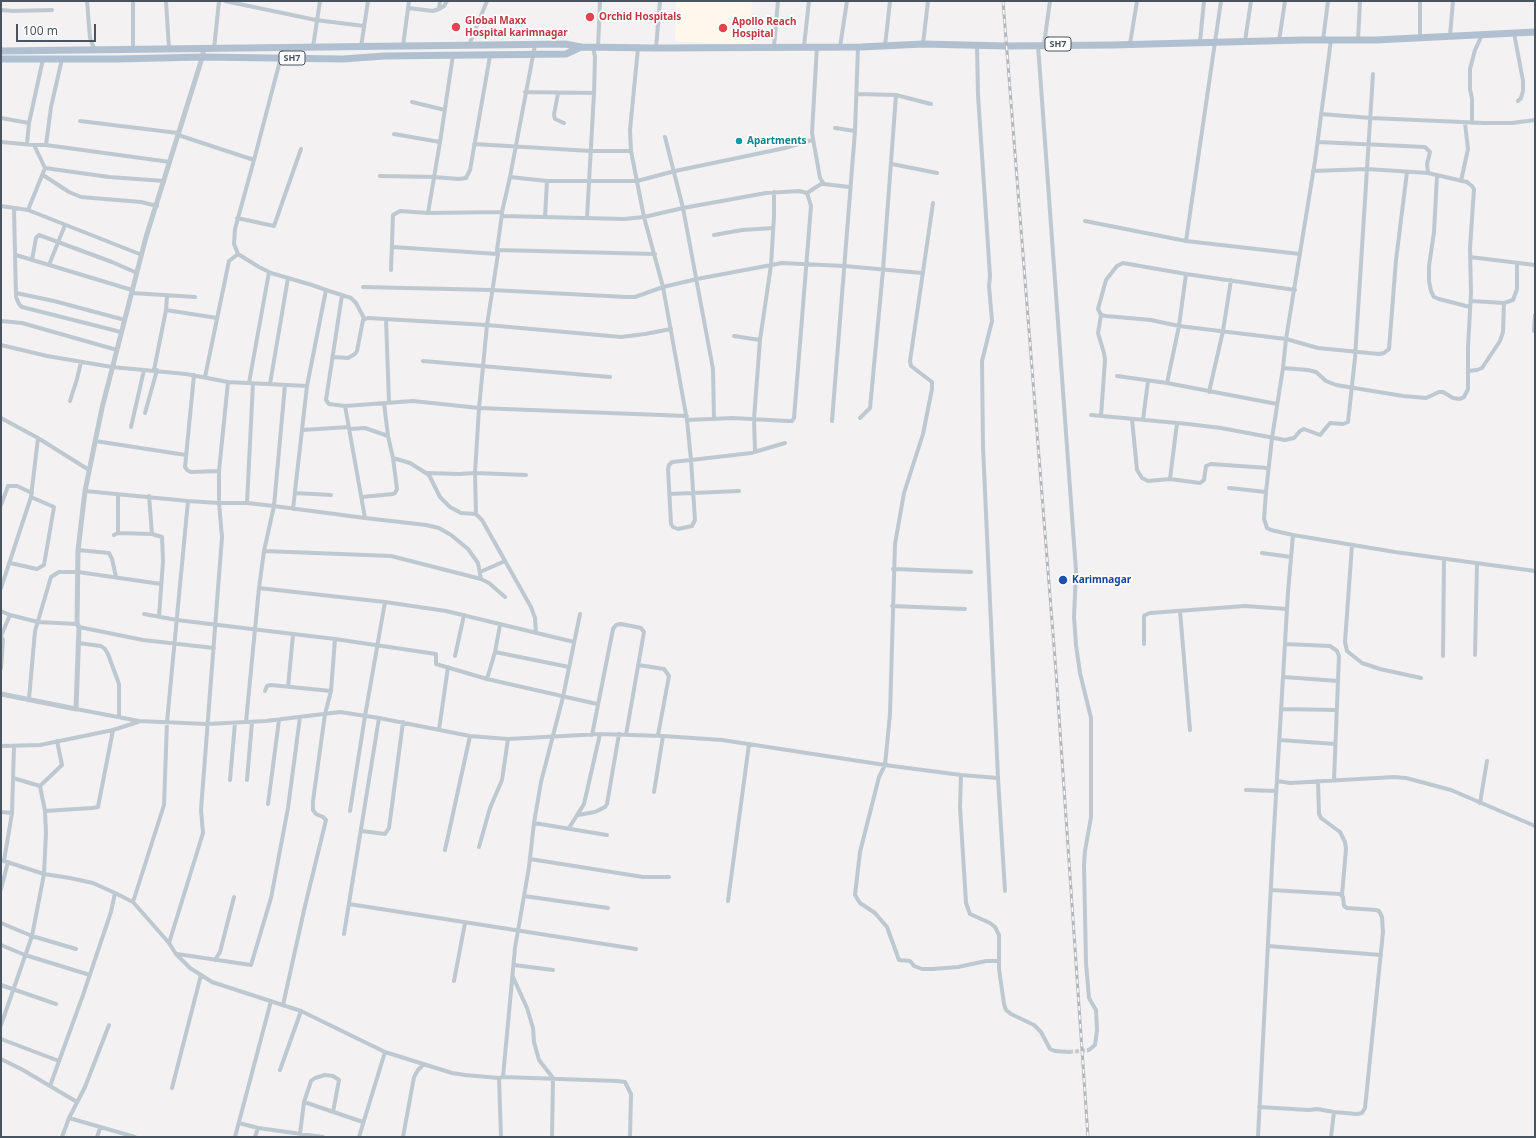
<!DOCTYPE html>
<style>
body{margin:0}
#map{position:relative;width:1536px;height:1138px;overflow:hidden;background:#f3f1f1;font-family:"Noto Sans",sans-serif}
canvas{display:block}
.frame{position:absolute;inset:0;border:2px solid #48545f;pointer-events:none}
.scale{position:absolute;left:16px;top:24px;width:80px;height:18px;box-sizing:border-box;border:2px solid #48545f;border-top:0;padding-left:5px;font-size:12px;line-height:14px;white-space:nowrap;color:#48545f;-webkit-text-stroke:3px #fff;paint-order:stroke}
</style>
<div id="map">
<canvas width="1536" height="1138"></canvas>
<div class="frame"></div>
<div class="scale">100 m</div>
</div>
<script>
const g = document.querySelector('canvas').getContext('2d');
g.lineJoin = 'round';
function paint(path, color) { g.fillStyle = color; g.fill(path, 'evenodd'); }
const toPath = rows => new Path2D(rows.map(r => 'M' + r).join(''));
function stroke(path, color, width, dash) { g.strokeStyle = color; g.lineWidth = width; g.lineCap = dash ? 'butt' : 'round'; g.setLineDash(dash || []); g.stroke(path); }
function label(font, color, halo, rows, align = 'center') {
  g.font = font + ' "Noto Sans",sans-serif'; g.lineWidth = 3.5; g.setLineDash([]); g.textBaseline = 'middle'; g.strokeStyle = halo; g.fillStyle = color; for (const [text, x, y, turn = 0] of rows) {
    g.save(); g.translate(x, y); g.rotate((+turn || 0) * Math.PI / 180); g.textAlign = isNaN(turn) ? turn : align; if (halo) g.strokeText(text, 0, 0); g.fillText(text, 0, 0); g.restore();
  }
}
paint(toPath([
 [676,1,752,1,750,45,675,41]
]), '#fdf8eb');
stroke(toPath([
 [1069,1052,1089,1050]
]), '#c8cacc', 4, [4, 2]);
stroke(toPath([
 [87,1,90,38,95,51],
 [166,1,169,49],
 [225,1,316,20,364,26],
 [408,8,433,11,439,9,444,6,447,1],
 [439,9,440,1],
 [1,10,13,11,52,10],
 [1514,33,1523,81,1523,91,1521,98,1518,101],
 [1450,36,1453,1],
 [1420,38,1420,1],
 [1323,40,1328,1],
 [1358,40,1360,1],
 [1245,41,1251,1],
 [1279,41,1285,1],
 [1200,42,1204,1],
 [923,44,928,1],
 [1044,44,1050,1],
 [1130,44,1137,1],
 [469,45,487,1],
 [977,45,978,95,990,276,989,286,992,321,982,361,983,447,998,778,1005,891],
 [1038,45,1076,571,1074,617,1076,645,1080,673,1091,718,1091,817,1085,851,1084,865,1086,963,1089,998,1096,1010,1097,1030,1095,1045,1089,1050],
 [403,46,409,1],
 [804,46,809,1],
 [817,46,812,133,820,178,824,184,849,187],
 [885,46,890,1],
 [313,47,320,1],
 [361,47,368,1],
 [593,47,595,57,594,93],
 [774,47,778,1],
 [840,47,847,1],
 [598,48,600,1],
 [656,48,660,1],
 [214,49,219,1],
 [133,50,133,1],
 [453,55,440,142,428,213,502,212,510,177,535,45],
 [62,59,51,107,46,145,170,162],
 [525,92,594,93,587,218],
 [558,93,554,115,555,119,564,123],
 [857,94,896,95,931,104],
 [412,102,445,110],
 [1321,114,1371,118,1484,123,1512,123,1535,120],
 [1,118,29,123],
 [80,121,178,133],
 [1472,123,1472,99,1470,89,1470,69,1475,50,1482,35],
 [835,128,855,131],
 [394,134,440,142],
 [178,135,254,160],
 [665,137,683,208,713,369,714,419],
 [1,142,34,145,45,168,28,210,1,206],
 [1318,142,1425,147,1430,152,1427,164,1428,173],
 [27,144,29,123,43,59],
 [474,144,591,151,631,151,644,217,663,287,687,420,733,418,788,421,792,421,794,418,811,206,807,193,799,191,766,193,683,208,644,217,624,219,502,216],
 [34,145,46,145],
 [631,151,630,130,638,48],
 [892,164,937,173],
 [45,168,109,177,164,181],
 [43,175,69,192,81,197,141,202,157,206],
 [380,176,434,177,459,179,466,178,470,170,490,56],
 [1437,176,1434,232,1429,266,1429,281,1431,291,1434,297,1439,299,1470,307],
 [510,177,547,181,637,181,675,171,785,148,812,140],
 [1461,181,1468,149,1465,123],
 [807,193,821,184,824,184],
 [933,203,910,361,911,366,932,382,932,389,923,434,904,493,895,544,890,714,885,765,879,777,860,852,855,895,860,903,875,913,887,927,899,960,910,961,914,966,922,969,933,969,958,967,986,961,998,961],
 [14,209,16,297,19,304,22,307,121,332],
 [28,210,142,255],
 [545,217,547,181],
 [237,218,274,226,301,149],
 [1085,221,1186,241,1300,254],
 [714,235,742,230,773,228],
 [1186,241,1221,1],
 [393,247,498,254],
 [497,250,655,254],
 [238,254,259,267,271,273,312,285,326,290,307,386],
 [16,255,132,290],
 [1470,257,1535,265],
 [32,260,36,238,39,235,112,262,137,273],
 [49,265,65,225],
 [391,270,393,215,400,211,428,213],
 [363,287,492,290,626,297,635,297,663,287,697,279,782,263,844,266,922,273],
 [326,290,351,298,356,303,364,318],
 [1295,290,1186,274,1123,263,1117,266,1106,280,1098,309,1101,315,1106,316,1151,320,1179,326,1286,339,1318,348,1379,354,1384,353,1389,349,1396,260,1407,172],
 [16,293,54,301,125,320],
 [132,293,195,297],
 [342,295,326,400,329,404,345,406,413,401,479,408,687,416],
 [1471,301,1504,303,1513,300,1517,289,1517,263],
 [166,310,217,318],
 [386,319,389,403],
 [1,321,22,323,117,350],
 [1534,331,1535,315],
 [734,336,760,340],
 [1,345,47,356,112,367,186,374,228,382,307,386,293,509],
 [333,357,348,358,355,354,357,351,363,320,368,318,487,325,621,337,645,334,671,329],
 [423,361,610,377],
 [1283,368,1308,370,1316,372,1326,381,1336,385,1403,396,1426,398,1439,392,1443,392,1453,398,1460,399,1464,397,1468,389,1468,347,1471,293,1470,248,1474,189,1472,186,1467,182,1428,173,1367,169,1313,171],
 [154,370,166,310,167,296],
 [1468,371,1477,370,1482,368,1500,341,1503,332,1504,303],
 [194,375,185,467,187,470,191,472,219,471],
 [1117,376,1167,383,1277,404],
 [205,377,229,261,238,254,234,244,235,229,254,160,281,57],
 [249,383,269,272],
 [1167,383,1179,326,1186,274],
 [270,384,288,278],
 [1209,392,1223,331,1231,280],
 [70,401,77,379,81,362],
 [345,406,365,518],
 [145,413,157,370],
 [1091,415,1188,424,1221,428,1285,440,1294,438,1300,431,1304,429,1320,435,1330,423,1343,424,1348,422,1355,358,1373,74],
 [1101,416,1105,360,1104,353,1098,333,1101,315],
 [1,418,38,438,89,470],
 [860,418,870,408,883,270,896,95],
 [1132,419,1137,470,1142,478,1148,481,1170,479,1200,483,1204,480,1206,466,1211,464,1268,468],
 [687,420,691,460,695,520,692,526,678,529,673,527,671,524,668,469,669,465,672,462,691,460,751,453,785,443],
 [1143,420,1148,381],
 [832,421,855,131,858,47],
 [131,427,144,370],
 [350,429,365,428,388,436],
 [302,430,349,427],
 [95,441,186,455],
 [755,452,754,419,760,340,771,265,774,216,774,192],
 [393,458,410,463,429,475,440,497,450,507,461,513,476,514,482,520,531,607,535,618,536,633],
 [427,473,459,474,475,473,526,475],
 [1170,479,1177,423],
 [1229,488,1266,492],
 [85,491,188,501,219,503,247,503,274,506,365,518,426,525,439,528,451,535,468,549,478,563,481,579],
 [295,493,331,495],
 [669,494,739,491],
 [149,496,152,534],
 [362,497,393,494,395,493,397,489,393,458,388,436,384,403],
 [247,503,253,383],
 [1,505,8,486,17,486,32,493],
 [476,514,475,473,479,408,487,325,498,254,497,250,502,214],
 [118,533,152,534,162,537,163,561,159,616],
 [114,535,118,533,118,494],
 [1293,535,1395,552,1535,571],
 [1352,545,1345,642,1347,651,1362,663,1380,669,1421,678],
 [78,550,109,553,112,559,116,577],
 [264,551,391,556,481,579,489,583,505,597],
 [1262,553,1291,557],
 [10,563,37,569,44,565,54,507,31,497],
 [893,569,971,572],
 [480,572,505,561],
 [1,588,31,497,38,438],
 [259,588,385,602,446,611,574,642],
 [892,606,965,609],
 [1,611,10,615],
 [1180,611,1190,730],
 [144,614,177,620,335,639,436,654,436,664,487,679,597,704],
 [79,627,143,640,214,648],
 [78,643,101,646,105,649,108,654,119,684,119,717],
 [1144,644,1144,616,1145,615,1150,613,1245,606,1287,609],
 [1285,644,1330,646,1337,651,1339,656,1334,780],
 [495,652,569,667],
 [1475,655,1477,563],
 [455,656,464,615],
 [1443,656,1444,559],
 [638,665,664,669,669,676,658,735],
 [1,668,3,640,1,636,10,615,38,622,77,624],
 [1284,677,1338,681],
 [487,679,495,652,500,625],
 [288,687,293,635],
 [265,691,267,686,271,685,331,691],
 [29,699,35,631,51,577,59,572,78,572,161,584],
 [76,709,139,721,207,724,266,721,340,712,379,718,470,736,508,739,600,734,663,736,722,740,885,765,961,775,998,778],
 [1282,709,1336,710],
 [246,722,259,588,264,551,274,506,285,385],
 [439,730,448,667],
 [592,735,613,629,616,625,621,624,641,628,644,632,626,735],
 [1280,740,1335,744],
 [1,746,40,745,113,730,138,722],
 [961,775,960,807,966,903,970,914,990,923,995,927,999,935,999,969,1004,1004,1006,1010,1011,1014,1034,1025,1041,1032,1050,1049,1055,1051,1069,1052],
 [13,778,40,786],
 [230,780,235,723],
 [247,780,252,722],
 [1277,781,1290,783,1394,777,1406,778,1451,790,1535,826],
 [1318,781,1319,814,1321,818,1340,832,1345,842,1346,849,1342,895],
 [1246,790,1276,791],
 [654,792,663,736],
 [1480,803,1487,761],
 [268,804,279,720],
 [45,811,92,808,98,807,113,730],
 [350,811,365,716,385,602],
 [1,812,12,813],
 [578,815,595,812,605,807,607,804,619,734],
 [534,823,607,835],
 [569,828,584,804,600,734],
 [362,831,385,834,389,828,403,722],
 [479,847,490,808,502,780,508,739],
 [445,850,470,736],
 [530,859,643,877,669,877],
 [1,860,4,861,12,813,14,746],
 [4,861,44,874,70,878,93,883,115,893],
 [1,889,8,862],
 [1271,890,1340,894,1343,897,1344,906,1347,908,1376,910,1379,911,1382,917,1383,932,1365,1108,1362,1113,1357,1114,1334,1112,1331,1137],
 [524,896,608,908],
 [728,901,749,744],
 [133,902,164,805,167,722,188,501],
 [349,904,636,949],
 [1,923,32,936,76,949],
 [344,934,379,718],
 [169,943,203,833,201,810,222,537,219,503,219,471,228,382],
 [1,945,25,955,90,975],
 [1268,946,1381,955],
 [177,954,251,965,271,898,288,808,300,717],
 [215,960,220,952,234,897],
 [514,965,553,970],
 [513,977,527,1008,533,1028,534,1042,539,1060,553,1078,552,1137],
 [454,981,465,923],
 [1,985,56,1004],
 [283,1005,305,906,326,820,323,817,316,814,313,810,313,801,325,714,331,691,335,639],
 [1,1025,32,936,44,874,46,833,45,811,40,786,62,765,57,741],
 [1,1039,59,1061],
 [1,1059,23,1070,77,1102],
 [280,1070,301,1011],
 [503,1077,515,948,529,867,534,823,541,782,563,697,580,614],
 [499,1078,501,1137],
 [50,1086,83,995,111,912,115,893,133,902,169,943,176,954,190,968,212,982,301,1011,385,1052,452,1073,465,1075,499,1078,503,1077,617,1081,625,1082,631,1094,630,1137],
 [172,1088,201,975],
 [304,1102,363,1122],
 [1259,1107,1309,1110,1317,1109,1334,1112],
 [69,1118,135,1137],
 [239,1123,258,1128,323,1137],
 [300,1134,304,1102,311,1081,315,1078,325,1075,333,1076,339,1080,333,1112],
 [62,1137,69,1118,85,1087,109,1025],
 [97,1137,100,1128],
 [235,1137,271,1001],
 [255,1137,258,1128],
 [359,1137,385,1052],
 [403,1137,414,1077,418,1070,424,1064],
 [1258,1137,1273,846,1288,592,1293,535,1271,530,1267,528,1264,519,1266,492,1272,438,1283,368,1286,339,1315,161,1331,40]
]), '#bec8d0', 4);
stroke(toPath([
 [1,694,76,709,79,627,77,624,78,550,85,491,102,408,146,237,203,55,203,48]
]), '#bec8d0', 5);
stroke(toPath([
 [1,51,565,44,581,47,656,48,861,47,923,44,1007,46,1112,45,1303,40,1376,40,1535,32],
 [1,59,117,59,202,57,343,59,384,56,566,54,581,47]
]), '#b0c0d0', 7);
const rail = toPath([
 [1003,1,1056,672,1088,1137]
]);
stroke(rail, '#b3b6bb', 3);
stroke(rail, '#fff', 1.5, [4.5]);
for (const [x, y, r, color] of [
 [590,17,5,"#e0444e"],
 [456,27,5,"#e0444e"],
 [723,28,5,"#e0444e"],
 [739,141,4,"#0f9aa8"],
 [1063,580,5,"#1a4fb4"]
]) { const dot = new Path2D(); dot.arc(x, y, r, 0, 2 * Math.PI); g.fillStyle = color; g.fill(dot); stroke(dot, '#fff', 1.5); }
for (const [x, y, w] of [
 [1058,44,26],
 [292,58,26]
]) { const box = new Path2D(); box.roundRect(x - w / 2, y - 7, w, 14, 3); g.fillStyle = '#fff'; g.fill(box); stroke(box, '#48545f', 1); }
label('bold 9px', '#48545f', null, [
 ["SH7",1058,44],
 ["SH7",292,58]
]);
label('bold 10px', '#be3a42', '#fff', [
 ["Orchid Hospitals",599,17],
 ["Global Maxx",465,21],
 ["Hospital karimnagar",465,33],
 ["Apollo Reach",732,22],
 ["Hospital",732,34]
], 'left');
label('bold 10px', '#0d838f', '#fff', [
 ["Apartments",747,141]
], 'left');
label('bold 10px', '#164399', '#fff', [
 ["Karimnagar",1072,580]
], 'left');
</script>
